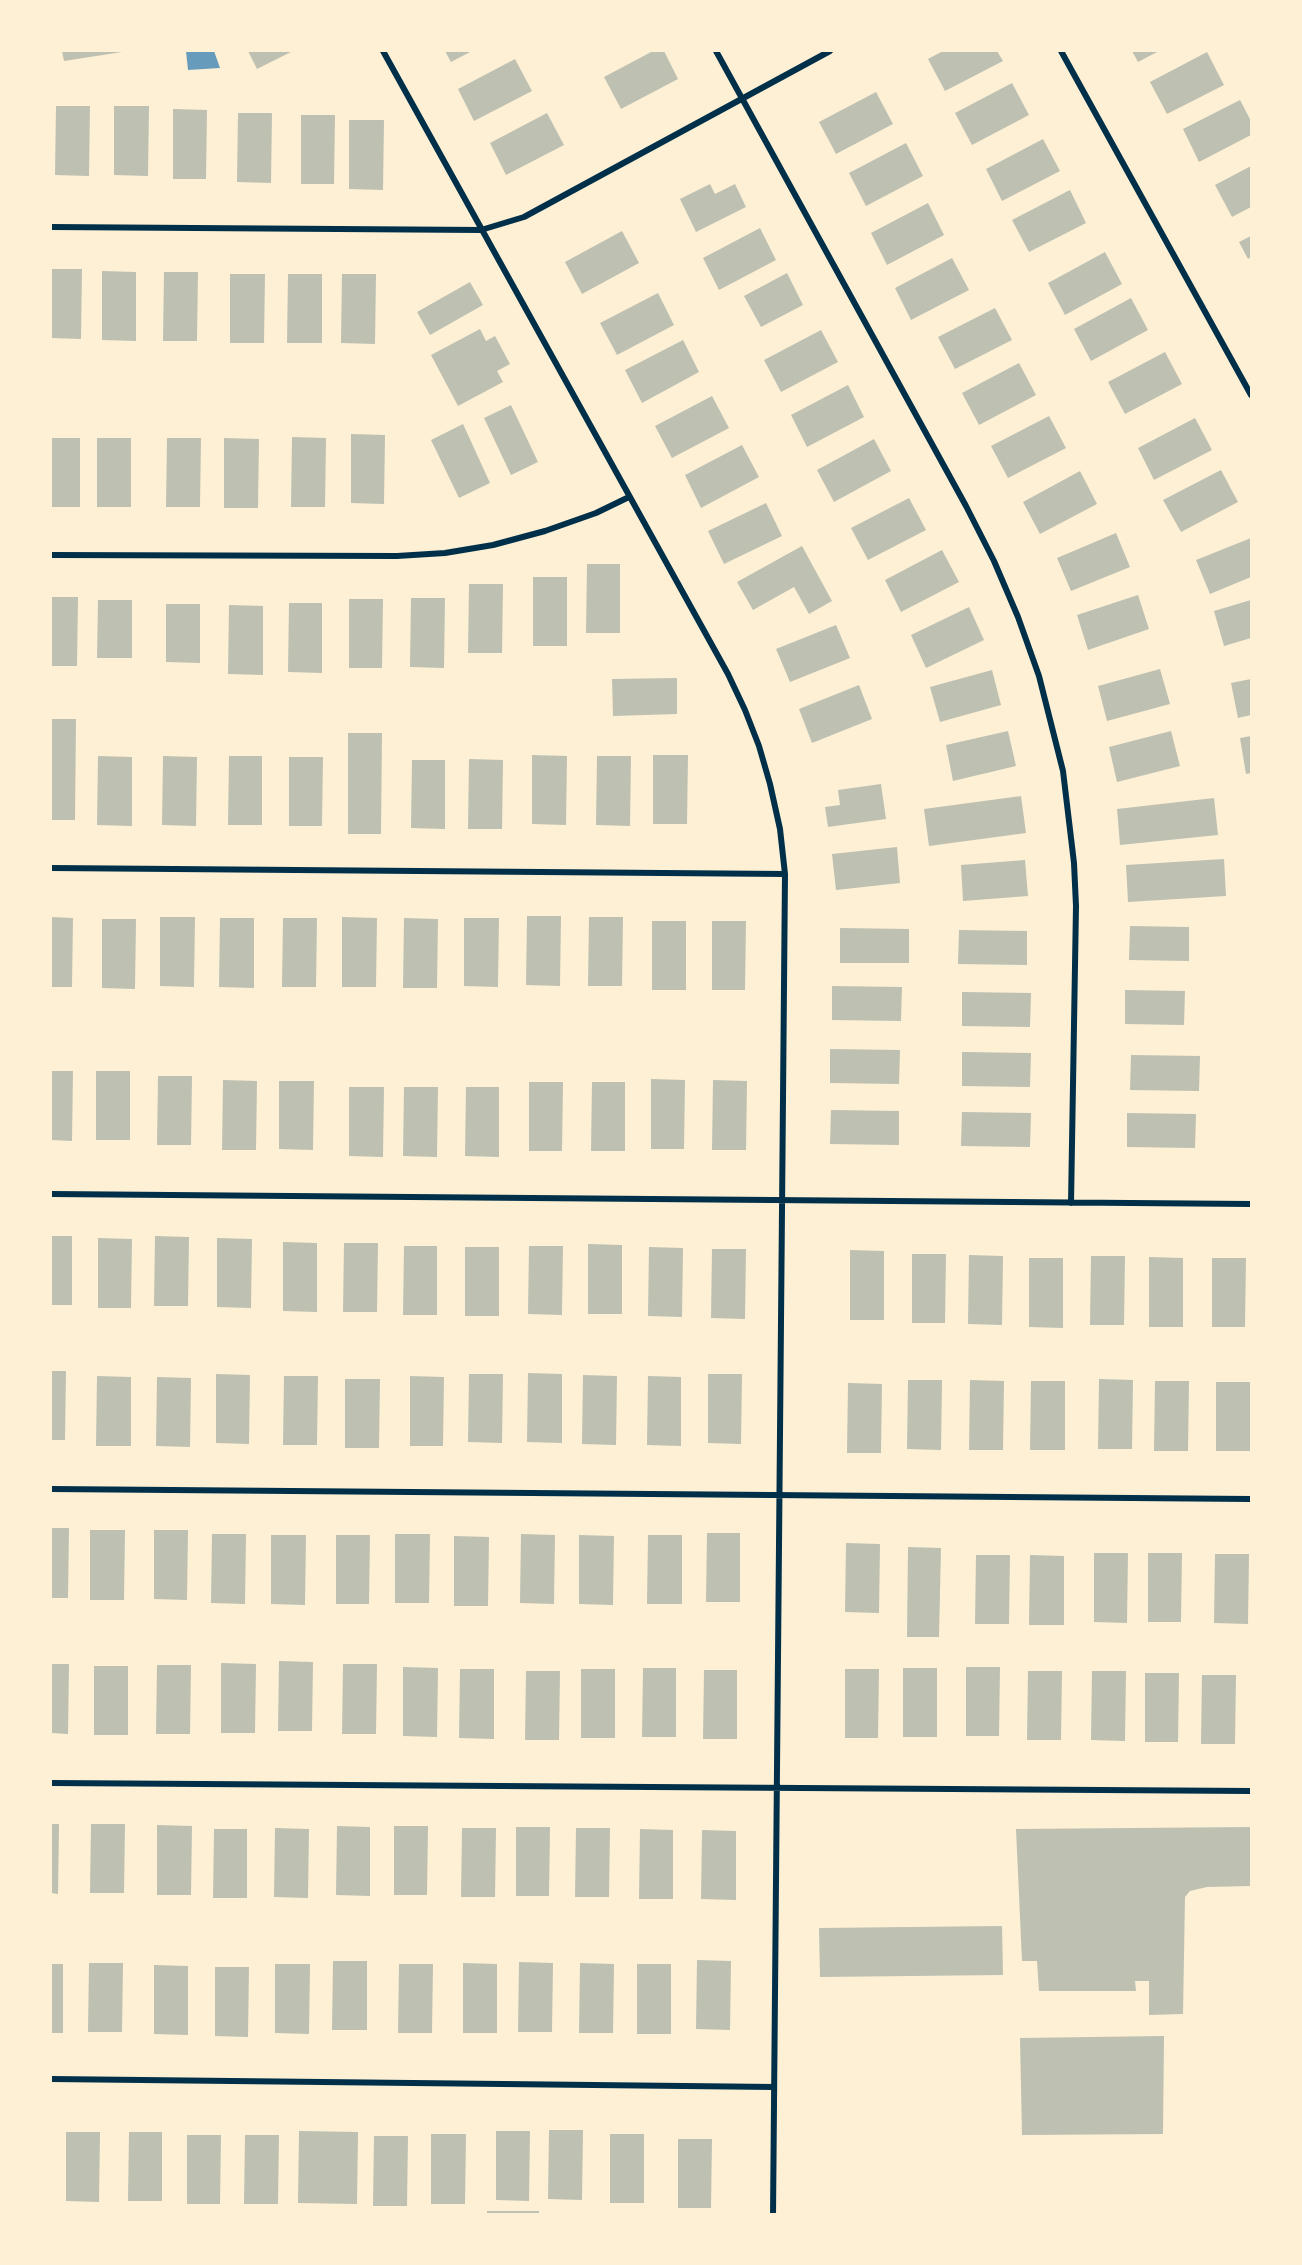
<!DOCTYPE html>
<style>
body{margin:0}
#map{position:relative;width:1302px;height:2265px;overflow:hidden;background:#fdf0d5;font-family:Literata,serif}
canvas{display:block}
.frame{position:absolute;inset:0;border:52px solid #fdf0d5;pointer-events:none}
</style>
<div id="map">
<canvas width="1302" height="2265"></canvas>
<div class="frame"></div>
</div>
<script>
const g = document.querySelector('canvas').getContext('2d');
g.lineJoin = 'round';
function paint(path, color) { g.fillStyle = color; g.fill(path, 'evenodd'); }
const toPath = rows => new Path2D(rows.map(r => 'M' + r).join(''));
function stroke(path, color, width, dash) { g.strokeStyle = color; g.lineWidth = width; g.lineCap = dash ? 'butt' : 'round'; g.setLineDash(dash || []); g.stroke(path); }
paint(toPath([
 [186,51,214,51,220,68,188,70]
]), '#669bbc');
paint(toPath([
 [62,51,122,51,122,52,64,61],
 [248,51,293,51,257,69],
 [445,51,472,51,451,62],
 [653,51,664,51,678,79,621,109,604,77],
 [943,51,997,51,1003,61,945,91,928,59],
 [1132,51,1159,51,1138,62],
 [1207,52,1224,85,1167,114,1150,82],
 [515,59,532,91,474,121,458,89],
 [1012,83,1029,115,972,145,955,113],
 [876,92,893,124,836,154,819,122],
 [1240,100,1251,121,1251,135,1199,162,1183,129],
 [56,106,90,106,89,176,55,175],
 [114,106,149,106,148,176,114,175],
 [173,109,207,110,206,179,173,179],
 [238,113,272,113,271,183,237,182],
 [547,113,564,145,506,175,490,143],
 [301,115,335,115,334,184,301,184],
 [349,120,384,120,383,190,349,189],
 [1043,139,1060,171,1002,201,986,169],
 [906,143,923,176,866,206,849,173],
 [1251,166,1251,207,1232,217,1215,185],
 [710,184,715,194,735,184,746,207,696,232,680,199],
 [1070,190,1086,223,1029,252,1012,220],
 [928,203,944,235,887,265,871,233],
 [760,228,776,260,719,290,703,258],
 [622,231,639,263,582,294,565,262],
 [1251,236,1251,257,1248,259,1239,242],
 [1105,252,1122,284,1065,315,1048,283],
 [952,258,969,290,911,320,895,288],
 [51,269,82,269,81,339,51,338],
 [102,271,136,272,136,341,102,340],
 [164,272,198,272,197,341,163,341],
 [787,273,803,305,761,327,744,296],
 [230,274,265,274,264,343,230,343],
 [288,274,322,274,322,343,287,343],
 [342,274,376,274,375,344,341,343],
 [470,282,483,305,430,335,417,312],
 [658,293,674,325,617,355,600,323],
 [1131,298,1148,330,1091,361,1074,329],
 [995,308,1012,340,955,369,938,337],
 [480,329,486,341,495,336,510,364,497,371,503,382,458,406,431,355],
 [821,330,838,362,781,392,764,360],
 [683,340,699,372,642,403,625,370],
 [1165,352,1182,384,1125,414,1108,382],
 [1019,363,1036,395,979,425,962,393],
 [848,385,864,417,807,447,791,415],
 [712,396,729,428,672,458,655,426],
 [511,405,538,462,511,475,484,418],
 [1049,416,1066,448,1008,478,991,446],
 [1195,418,1212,450,1154,480,1138,448],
 [463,424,490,483,459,498,431,440],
 [351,434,385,435,384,504,351,503],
 [292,437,326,438,325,507,291,507],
 [51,438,80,438,80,507,51,507],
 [97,438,131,438,131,507,97,507],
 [167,438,201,438,200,507,166,507],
 [224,438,259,439,258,508,224,508],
 [874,439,891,471,834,502,817,470],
 [742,445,759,477,701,508,685,475],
 [1221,470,1238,502,1181,532,1163,500],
 [1080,471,1097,504,1040,534,1023,502],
 [909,498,926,530,868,560,851,528],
 [766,503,782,536,724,564,708,531],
 [1116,533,1130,567,1071,591,1057,558],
 [1251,538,1251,577,1210,594,1196,560],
 [802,546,832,601,809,614,794,587,753,610,737,582],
 [942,550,959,582,901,612,885,580],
 [587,564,620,564,620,633,586,633],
 [533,577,567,577,567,646,533,646],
 [469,584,503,584,502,653,468,653],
 [1138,595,1149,629,1088,650,1077,615],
 [51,597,78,597,77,666,51,666],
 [411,598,445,598,444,668,410,667],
 [349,599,383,599,382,668,349,668],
 [98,600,132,600,132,658,97,658],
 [1251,600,1251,638,1224,646,1214,611],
 [289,603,322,603,322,673,288,672],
 [166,604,200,604,200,663,166,662],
 [229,605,263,606,263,675,228,674],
 [969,607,984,640,926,668,911,635],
 [836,625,850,658,790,682,776,649],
 [1160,669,1170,704,1107,721,1098,686],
 [992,670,1001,705,940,722,930,687],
 [677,678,677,714,613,716,612,679],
 [1251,679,1251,715,1238,718,1231,683],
 [859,685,872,719,812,743,799,709],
 [51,719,76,719,75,820,51,820],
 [1008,731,1016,766,953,781,946,745],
 [1171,731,1180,766,1117,782,1109,747],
 [348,733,382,733,381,834,348,834],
 [1251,736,1251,773,1246,774,1240,738],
 [532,755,567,756,566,825,532,824],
 [653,755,688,755,687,824,653,824],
 [98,756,132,757,132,826,97,825],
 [163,756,197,757,196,826,162,825],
 [229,756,262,756,262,825,228,825],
 [597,756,631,756,630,826,596,825],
 [289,757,323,757,322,826,289,826],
 [469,759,503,760,502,829,468,829],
 [412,760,445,760,445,829,411,828],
 [881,784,886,819,828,827,825,807,840,805,838,790],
 [1021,796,1026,833,929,846,924,809],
 [1214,798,1218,835,1120,845,1117,809],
 [897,847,900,883,836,890,832,854],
 [1224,859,1226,896,1128,902,1126,865],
 [1025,860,1028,896,963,901,961,865],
 [527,916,561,916,560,986,526,985],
 [51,917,73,918,72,987,51,987],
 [160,917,195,917,194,987,160,986],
 [342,917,377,918,376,987,342,987],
 [589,917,623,917,622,986,588,986],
 [220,918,254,918,254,988,219,987],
 [283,918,317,918,316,987,282,987],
 [404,918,438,919,437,988,403,988],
 [464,918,499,918,498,987,464,986],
 [102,919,136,919,135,989,102,988],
 [652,921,686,921,686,990,652,990],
 [712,921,746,921,745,990,712,990],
 [1130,926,1189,927,1189,961,1129,960],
 [840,928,909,929,909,963,840,963],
 [959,930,1027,931,1027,965,958,964],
 [832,986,902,987,901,1021,832,1020],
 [1125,990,1185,991,1184,1025,1125,1024],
 [962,992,1031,993,1030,1027,962,1026],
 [830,1049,900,1050,899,1084,830,1083],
 [962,1052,1031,1053,1030,1087,962,1086],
 [1131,1055,1200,1056,1199,1091,1130,1090],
 [51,1071,73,1071,72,1141,51,1140],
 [96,1071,130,1071,130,1140,96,1140],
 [158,1076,192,1076,191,1145,157,1145],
 [651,1079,685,1080,684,1149,651,1149],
 [223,1080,257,1081,256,1150,222,1150],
 [713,1080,747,1081,746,1150,712,1150],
 [279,1081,314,1081,313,1150,279,1149],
 [529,1082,563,1082,562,1151,529,1151],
 [592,1082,625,1082,625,1151,591,1151],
 [349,1087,384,1087,383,1157,349,1156],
 [404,1087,438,1087,437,1157,403,1156],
 [466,1087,499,1087,499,1157,465,1156],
 [831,1110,899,1111,899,1145,830,1144],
 [962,1112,1031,1113,1030,1147,961,1146],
 [1127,1113,1196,1114,1195,1148,1127,1147],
 [51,1236,72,1236,72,1305,51,1305],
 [155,1236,189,1237,188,1306,154,1306],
 [98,1238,132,1239,131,1308,98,1308],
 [217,1238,252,1239,251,1308,217,1307],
 [283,1242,317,1243,317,1312,283,1311],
 [344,1243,378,1243,377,1312,343,1312],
 [588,1244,622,1245,622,1314,588,1314],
 [404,1246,437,1246,437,1315,403,1315],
 [529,1246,563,1246,562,1315,528,1314],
 [465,1247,499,1247,499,1316,465,1316],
 [649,1247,683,1248,682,1317,648,1316],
 [712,1249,746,1249,745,1319,711,1318],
 [850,1250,884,1251,884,1320,850,1320],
 [912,1254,946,1254,945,1323,912,1323],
 [969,1255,1003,1256,1002,1325,968,1324],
 [1091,1256,1125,1256,1124,1325,1090,1325],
 [1149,1257,1183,1258,1183,1327,1149,1327],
 [1029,1258,1063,1258,1063,1328,1029,1327],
 [1212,1258,1246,1258,1245,1327,1212,1327],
 [51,1371,66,1371,65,1440,51,1440],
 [528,1373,562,1374,562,1443,527,1442],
 [216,1374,250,1375,249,1444,216,1443],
 [469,1374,503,1374,502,1443,468,1442],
 [708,1374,742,1374,741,1444,708,1443],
 [583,1375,617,1376,616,1445,582,1444],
 [97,1376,131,1377,131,1446,96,1446],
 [284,1376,318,1376,317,1445,283,1445],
 [410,1376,444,1377,443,1446,410,1446],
 [648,1376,681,1377,681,1446,647,1445],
 [157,1377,191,1378,190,1447,156,1446],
 [345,1379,380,1379,379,1448,345,1448],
 [1099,1379,1133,1380,1132,1449,1098,1449],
 [908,1380,942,1380,941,1450,907,1449],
 [970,1380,1004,1381,1003,1450,969,1450],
 [1031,1381,1065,1381,1065,1450,1030,1450],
 [1155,1381,1189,1381,1188,1451,1154,1451],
 [1216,1382,1250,1382,1250,1451,1216,1451],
 [848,1383,882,1384,881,1453,847,1453],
 [51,1528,69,1528,68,1598,51,1598],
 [90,1530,125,1530,124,1600,90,1600],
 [154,1530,188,1530,187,1600,154,1599],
 [707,1533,740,1533,740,1602,706,1602],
 [212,1534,246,1534,245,1604,211,1603],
 [395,1534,430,1534,429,1603,395,1603],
 [521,1534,555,1535,554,1604,520,1603],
 [271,1535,306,1535,305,1605,271,1604],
 [336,1535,370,1535,369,1604,336,1604],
 [579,1535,614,1536,613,1605,579,1604],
 [648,1535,682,1535,682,1604,647,1604],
 [454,1536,489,1537,488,1606,454,1606],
 [846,1543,880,1544,879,1613,845,1612],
 [908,1547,941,1548,939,1637,907,1637],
 [1094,1553,1128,1553,1127,1623,1094,1622],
 [1148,1553,1182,1553,1181,1622,1148,1622],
 [1215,1554,1249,1554,1248,1624,1214,1623],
 [976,1555,1010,1555,1009,1624,975,1624],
 [1030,1555,1064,1556,1064,1625,1029,1625],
 [279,1661,313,1662,312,1731,278,1731],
 [221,1663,256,1664,255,1733,221,1733],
 [51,1664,69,1664,68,1734,51,1733],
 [343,1664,377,1664,376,1734,342,1734],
 [157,1665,191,1665,190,1734,156,1734],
 [94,1666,128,1666,128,1735,94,1735],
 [403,1667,438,1668,437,1737,403,1736],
 [966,1667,1000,1667,999,1736,966,1736],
 [643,1668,676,1668,676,1737,642,1737],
 [903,1668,937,1668,937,1737,903,1737],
 [460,1669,494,1669,494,1739,459,1738],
 [581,1669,615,1669,615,1738,581,1738],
 [845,1669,879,1669,878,1738,845,1738],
 [704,1670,737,1670,737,1739,703,1739],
 [526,1671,560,1671,559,1740,525,1740],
 [1028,1671,1062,1671,1061,1740,1027,1740],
 [1092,1671,1126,1671,1125,1741,1091,1740],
 [1145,1673,1179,1673,1178,1742,1145,1742],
 [1202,1675,1236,1675,1235,1744,1201,1744],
 [51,1824,59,1824,58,1894,51,1893],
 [91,1824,125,1824,124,1893,90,1893],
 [157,1825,192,1826,191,1895,157,1895],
 [337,1826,370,1827,370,1896,336,1895],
 [394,1826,428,1826,427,1895,394,1895],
 [516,1827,550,1827,549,1896,516,1896],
 [1251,1827,1251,1886,1207,1887,1190,1891,1185,1897,1183,2014,1149,2015,1149,1981,1135,1981,1136,1991,1039,1991,1037,1961,1022,1961,1016,1829],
 [275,1828,309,1829,308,1898,274,1897],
 [462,1828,496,1828,495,1897,461,1897],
 [576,1828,610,1828,609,1897,575,1897],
 [214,1829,247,1829,247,1898,213,1898],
 [640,1829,673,1830,673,1899,639,1899],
 [702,1830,736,1831,736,1900,701,1899],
 [1002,1926,1003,1975,820,1977,819,1928],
 [697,1960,731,1961,730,2030,696,2029],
 [333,1961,367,1961,367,2030,332,2030],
 [519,1962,553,1963,552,2032,518,2032],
 [89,1963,123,1963,122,2032,88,2032],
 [463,1963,497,1964,497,2033,463,2033],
 [580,1963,614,1964,613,2033,579,2033],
 [51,1964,63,1964,63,2033,51,2033],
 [275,1964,310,1964,309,2034,275,2033],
 [399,1964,433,1964,432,2033,398,2033],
 [637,1964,671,1964,671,2034,637,2034],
 [154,1965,188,1966,188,2035,154,2034],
 [215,1967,249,1967,248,2037,215,2036],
 [1164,2036,1163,2134,1022,2135,1020,2038],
 [549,2130,583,2130,582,2200,548,2199],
 [299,2131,358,2132,357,2204,298,2203],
 [496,2131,530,2131,529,2201,496,2200],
 [66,2132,100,2132,99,2202,66,2201],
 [129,2132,162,2132,162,2201,128,2201],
 [431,2134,466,2134,465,2204,431,2204],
 [610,2134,644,2134,644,2203,610,2203],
 [187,2135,221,2135,220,2204,187,2204],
 [245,2135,279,2135,278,2204,244,2204],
 [374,2136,408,2136,407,2206,373,2206],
 [678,2139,712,2139,711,2208,678,2208],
 [487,2211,539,2211,539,2214,487,2214]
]), '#bec0b2');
stroke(toPath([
 [383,51,728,674,745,710,759,746,770,784,780,829,785,874,773,2214],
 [716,51,966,506,994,561,1018,617,1039,676,1063,771,1074,863,1076,906,1071,1203],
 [1061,51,1251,395],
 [51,227,481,230,524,217,830,51],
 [51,555,397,556,445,553,493,545,545,531,596,513,629,497],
 [51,868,785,874],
 [51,1194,1251,1204],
 [51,1489,1251,1499],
 [51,1783,1251,1791],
 [51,2079,774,2087]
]), '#003049', 6);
</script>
